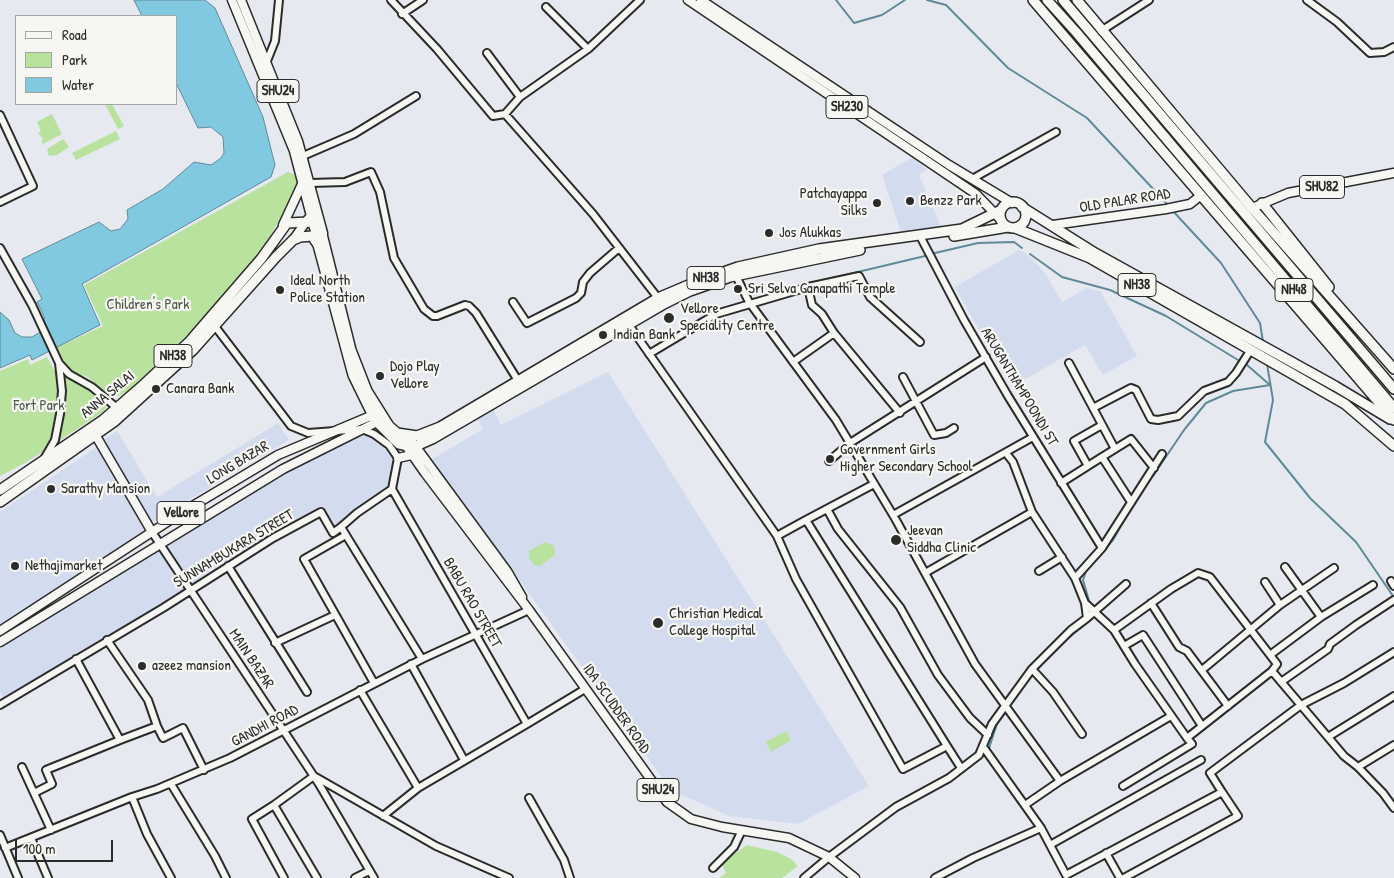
<!DOCTYPE html>
<style>
body{margin:0}
#map{position:relative;width:1394px;height:878px;overflow:hidden;background:#e6eaf0;font-family:"Patrick Hand",sans-serif}
canvas{display:block}
.legend{position:absolute;left:15px;top:15px;width:162px;height:90px;box-sizing:border-box;background:#f6f6f2;border:1px solid #a5a5a2;margin:0;padding:6px 9px;list-style:none;font-size:15px;color:#2b2b2b}
.legend li{display:flex;align-items:center;gap:10px;height:25px}
.legend b{width:25px;border:1px solid #a5a5a2}
.scale{position:absolute;left:15px;top:840px;width:98px;height:22px;box-sizing:border-box;border:2px solid #2b2b2b;border-top:0;padding-left:6px;font-size:15px;line-height:18px;white-space:nowrap;color:#2b2b2b;-webkit-text-stroke:4px #f6f6f2;paint-order:stroke}
</style>
<div id="map">
<canvas width="1394" height="878"></canvas>
<ul class="legend">
<li><b style="height:6px;background:#f6f6f2"></b>Road</li>
<li><b style="height:14px;background:#b9e29f"></b>Park</li>
<li><b style="height:14px;background:#81c9e1"></b>Water</li>
</ul>
<div class="scale">100 m</div>
</div>
<script>
const g = document.querySelector('canvas').getContext('2d');
g.lineJoin = 'round';
function paint(path, color) { g.fillStyle = color; g.fill(path, 'evenodd'); }
const toPath = rows => new Path2D(rows.map(r => 'M' + r).join(''));
function stroke(path, color, width, dash) { g.strokeStyle = color; g.lineWidth = width; g.lineCap = dash ? 'butt' : 'round'; g.setLineDash(dash || []); g.stroke(path); }
function label(font, color, halo, rows, align = 'center') {
  g.font = font + ' "Patrick Hand",sans-serif'; g.lineWidth = 4.5; g.setLineDash([]); g.textBaseline = 'middle'; g.strokeStyle = halo; g.fillStyle = color; for (const [text, x, y, turn = 0] of rows) {
    g.save(); g.translate(x, y); g.rotate((+turn || 0) * Math.PI / 180); g.textAlign = isNaN(turn) ? turn : align; if (halo) g.strokeText(text, 0, 0); g.fillText(text, 0, 0); g.restore();
  }
}
paint(toPath([
 [913,157,927,170,919,175,941,227,902,235,882,175],
 [1019,250,1027,254,1045,273,1062,302,1087,288,1101,292,1137,356,1103,375,1085,345,1011,387,955,287],
 [608,372,869,786,798,824,729,816,671,790,432,459,483,429,476,416,492,408,501,425],
 [278,423,289,440,151,523,101,441,117,431,157,497],
 [364,434,381,444,393,460,389,487,334,527,321,506,283,527,192,584,166,546,292,469],
 [98,446,148,532,0,628,0,512],
 [160,550,186,590,4,700,0,691,0,645]
]), '#d3dcee');
paint(toPath([
 [105,104,112,104,124,126,118,129],
 [52,114,62,134,43,144,41,141,43,139,38,133,41,131,37,122],
 [116,131,120,139,76,160,72,153],
 [63,139,69,147,57,155,49,156,47,149],
 [288,172,294,174,299,186,268,240,236,282,186,336,131,389,119,396,106,394,88,377,72,372,61,362,54,349,103,326,84,285],
 [47,357,54,370,91,390,105,401,106,407,104,411,27,462,0,476,0,371,28,359,30,365],
 [545,542,554,546,555,555,540,566,534,565,529,558,529,551],
 [786,731,791,740,771,752,766,742],
 [747,845,777,852,791,859,798,866,782,878,719,878,726,873,721,863]
]), '#b9e29f');
const water = toPath([
 [134,0,205,0,215,8,263,117,275,165,271,177,82,284,100,325,32,360,30,355,0,368,0,312,9,320,15,333,22,337,32,337,47,328,43,320,45,318,37,302,42,299,22,259,99,222,111,231,120,229,128,219,127,210,163,189,194,162,211,165,221,158,224,153,223,137,211,127,198,128,176,83,176,16,142,16,134,0]
]);
paint(water, '#81c9e1');
stroke(water, '#5f8a98', 1);
stroke(toPath([
 [836,0,854,23,882,15,905,0],
 [927,0,946,5,1008,68,1087,118,1169,206],
 [1172,210,1221,263,1260,323,1263,342],
 [935,253,978,243,1014,242,1022,248],
 [1030,254,1062,277,1110,290,1166,316,1238,360],
 [803,285,925,256],
 [1267,364,1273,400,1265,442,1310,498,1356,542,1393,596],
 [1247,365,1270,385],
 [1153,476,1184,430,1206,403,1233,391,1270,385],
 [1104,550,1113,540,1127,515],
 [1086,571,1083,580,1090,604],
 [1066,640,1092,619,1091,617],
 [1038,669,1046,659],
 [988,751,997,724,1007,710]
]), '#5f8a98', 2);
const minor = toPath([
 [391,0,437,49,493,116,505,114,520,97,588,49,640,0],
 [1307,0,1337,22,1370,53,1384,52,1394,47],
 [546,7,588,49],
 [402,14,423,0],
 [1101,31,1149,0],
 [487,53,520,97],
 [267,61,275,41,279,0],
 [505,114,593,214,658,298],
 [0,115,33,186,0,202],
 [303,156,354,134,416,96],
 [972,179,1056,132],
 [310,183,345,182,371,172,380,192,394,258,424,309,433,316,437,316,465,305,469,306,476,313,517,379],
 [920,236,964,320,1008,396,1102,548],
 [0,248,32,305,59,363,62,391,60,414,55,440,44,459],
 [734,272,749,302,836,420,896,520,975,664,1060,781],
 [513,302,527,323,576,298,581,293,583,282,590,273,619,248],
 [214,325,291,426,308,433,362,429,374,434,389,445,398,458,392,489],
 [629,325,777,536,796,579,903,769,947,746,961,768],
 [834,333,900,413],
 [649,354,716,314,808,287,859,276,870,297,920,342],
 [793,362,834,333,822,314,812,305,808,287],
 [59,363,69,374,92,387,117,408],
 [1069,363,1115,449],
 [903,377,934,435,946,433,954,428],
 [1093,408,1131,388,1136,390,1151,419,1158,420,1178,416,1204,391,1228,382,1236,373,1250,351],
 [1006,453,1013,462,1032,512],
 [1102,457,1131,439,1154,468],
 [829,461,850,443,986,357],
 [1088,466,1074,441,1102,425],
 [1061,483,1102,457,1131,502],
 [827,509,838,529,900,607,938,675,970,718,988,735],
 [893,515,1033,437],
 [806,520,874,484],
 [341,527,357,513,392,489,527,724,585,689],
 [152,532,319,784,374,878],
 [346,535,304,559,374,683],
 [777,536,806,520,947,746],
 [228,566,307,692],
 [1285,567,1321,617],
 [1039,571,1062,557],
 [925,573,1032,512,1075,578],
 [1391,581,1394,586],
 [1265,582,1280,605],
 [1085,603,1114,630,1135,664,1187,738,1272,671],
 [1151,603,1179,647,1187,651,1228,706],
 [1087,618,1126,584],
 [1114,630,1171,589,1198,573,1210,577,1277,664,1272,671,1344,756,1358,767,1383,793,1394,808],
 [107,640,148,700,157,726],
 [275,643,335,615],
 [1124,646,1143,635,1202,726],
 [1270,655,1321,617,1373,585],
 [411,664,464,760],
 [1032,669,1053,692,1082,734],
 [1202,670,1280,605,1334,568],
 [1281,682,1328,649,1330,644,1356,625,1394,600],
 [360,690,418,788],
 [0,705,163,608,273,538,321,512,333,533,341,527,422,659],
 [1328,737,1394,696],
 [120,740,157,726,163,738,183,728,204,770],
 [984,748,1041,828],
 [22,767,51,830],
 [1358,767,1394,745],
 [171,784,215,856,226,878],
 [1123,786,1192,744,1187,738],
 [1222,792,1210,773,1301,705,1344,683,1394,652],
 [34,793,52,784,46,770,120,740,76,659],
 [132,797,147,834,171,878],
 [529,798,564,860,570,878],
 [274,805,252,819,284,878],
 [1025,805,1060,781,1171,716],
 [383,816,418,788,527,724],
 [0,835,18,878],
 [31,838,48,878],
 [1050,845,1201,760],
 [5,848,132,797,157,789,230,758,422,659,529,610],
 [1106,853,1120,878],
 [713,868,734,847,742,830],
 [317,878,274,805,314,776,436,846,509,878],
 [355,878,369,871],
 [804,878,829,857,896,807,949,778,979,755,992,724,1032,669,1071,630,1087,618,1085,603,1075,578,1102,548,1162,454],
 [935,878,973,858,1041,828,1066,875,1222,792,1238,816,1124,878]
]);
const major = toPath([
 [232,0,294,151,318,243],
 [241,0,298,141,323,233],
 [688,0,976,194,1001,220],
 [701,0,949,165,1012,203],
 [1252,208,1288,193,1394,173],
 [283,225,303,182],
 [1053,225,1166,209,1190,204,1200,196],
 [293,240,308,219],
 [397,433,425,473,529,610,667,802,691,819,722,827,789,838,829,857,855,878],
 [96,436,152,532],
 [408,436,507,571,522,597],
 [398,458,416,454],
 [0,631,181,513,278,455,373,415],
 [0,642,283,469,377,422]
]);
const highway = toPath([
 [1033,0,1394,420],
 [1047,0,1076,32,1394,408],
 [1063,0,1394,389],
 [1077,0,1252,208,1394,369],
 '1000 215a13 13 0 1 1 26 0a13 13 0 1 1-26 0Z',
 [1262,203,1329,287],
 [1022,207,1095,253,1335,386,1390,419],
 [1015,228,1090,258,1345,404,1394,446],
 [954,236,1008,227],
 [0,490,103,420,141,387,190,341,261,259,287,223,310,222,321,230,351,350,367,391,389,426,397,433,417,436,440,427,658,298,698,281,738,267,819,249,962,229,1001,210],
 [0,502,115,421,193,350,276,257,293,240,300,237,312,236,318,245,353,375,375,420,399,444,414,447,432,439,662,305,690,291,730,277,860,250]
]);
stroke(minor, '#2b2b2b', 10);
stroke(major, '#2b2b2b', 11);
stroke(highway, '#2b2b2b', 12);
stroke(minor, '#f6f6f2', 6);
stroke(major, '#f6f6f2', 8);
stroke(highway, '#f6f6f2', 9);
for (const [x, y, r, color] of [
 [910,201,5,"#2b2b2b"],
 [877,203,5,"#2b2b2b"],
 [769,233,5,"#2b2b2b"],
 [738,289,5,"#2b2b2b"],
 [280,290,5,"#2b2b2b"],
 [669,318,6,"#2b2b2b"],
 [603,335,5,"#2b2b2b"],
 [380,376,5,"#2b2b2b"],
 [156,389,5,"#2b2b2b"],
 [830,459,5,"#2b2b2b"],
 [51,489,5,"#2b2b2b"],
 [896,540,6,"#2b2b2b"],
 [15,566,5,"#2b2b2b"],
 [658,623,6,"#2b2b2b"],
 [142,666,5,"#2b2b2b"]
]) { const dot = new Path2D(); dot.arc(x, y, r, 0, 2 * Math.PI); g.fillStyle = color; g.fill(dot); stroke(dot, '#f6f6f2', 2); }
for (const [x, y, w] of [
 [278,91,42],
 [847,107,42],
 [1322,187,45],
 [706,278,38],
 [1137,285,38],
 [1294,290,38],
 [173,356,38],
 [181,513,48],
 [658,790,42]
]) { const box = new Path2D(); box.roundRect(x - w / 2, y - 11.5, w, 23, 4); g.fillStyle = '#f6f6f2'; g.fill(box); stroke(box, '#2b2b2b', 1); }
label('bold 14px', '#2b2b2b', null, [
 ["SHU24",278,91],
 ["SH230",847,107],
 ["SHU82",1322,187],
 ["NH38",706,278],
 ["NH38",1137,285],
 ["NH48",1294,290],
 ["NH38",173,356],
 ["Vellore",181,513],
 ["SHU24",658,790]
]);
label('15px', '#2b2b2b', '#f6f6f2', [
 ["Patchayappa",867,194,"right"],
 ["Silks",867,211,"right"],
 ["Benzz Park",920,201],
 ["Jos Alukkas",779,233],
 ["Ideal North",290,281],
 ["Police Station",290,298],
 ["Sri Selva Ganapathi Temple",748,289],
 ["Vellore",680,309],
 ["Speciality Centre",680,326],
 ["Indian Bank",613,335],
 ["Dojo Play",390,367],
 ["Vellore",390,384],
 ["Canara Bank",166,389],
 ["Government Girls",840,450],
 ["Higher Secondary School",840,467],
 ["Sarathy Mansion",61,489],
 ["Jeevan",907,531],
 ["Siddha Clinic",907,548],
 ["Nethajimarket",25,566],
 ["Christian Medical",669,614],
 ["College Hospital",669,631],
 ["azeez mansion",152,666]
], 'left');
label('15px', '#2b2b2b', '#f6f6f2', [
 ["OLD PALAR ROAD",1125,201,-9],
 ["ARUGANTHAMPOONDI ST",1019,387,59],
 ["ANNA SALAI",108,395,-40],
 ["LONG BAZAR",238,463,-31],
 ["SUNNAMBUKARA STREET",234,549,-31],
 ["BABU RAO STREET",472,603,60],
 ["MAIN BAZAR",251,659,56],
 ["IDA SCUDDER ROAD",616,709,55],
 ["GANDHI ROAD",265,726,-28]
]);
label('15px', '#4e5948', '#f6f6f2', [
 ["Children's Park",148,305],
 ["Fort Park",39,406]
]);
</script>
